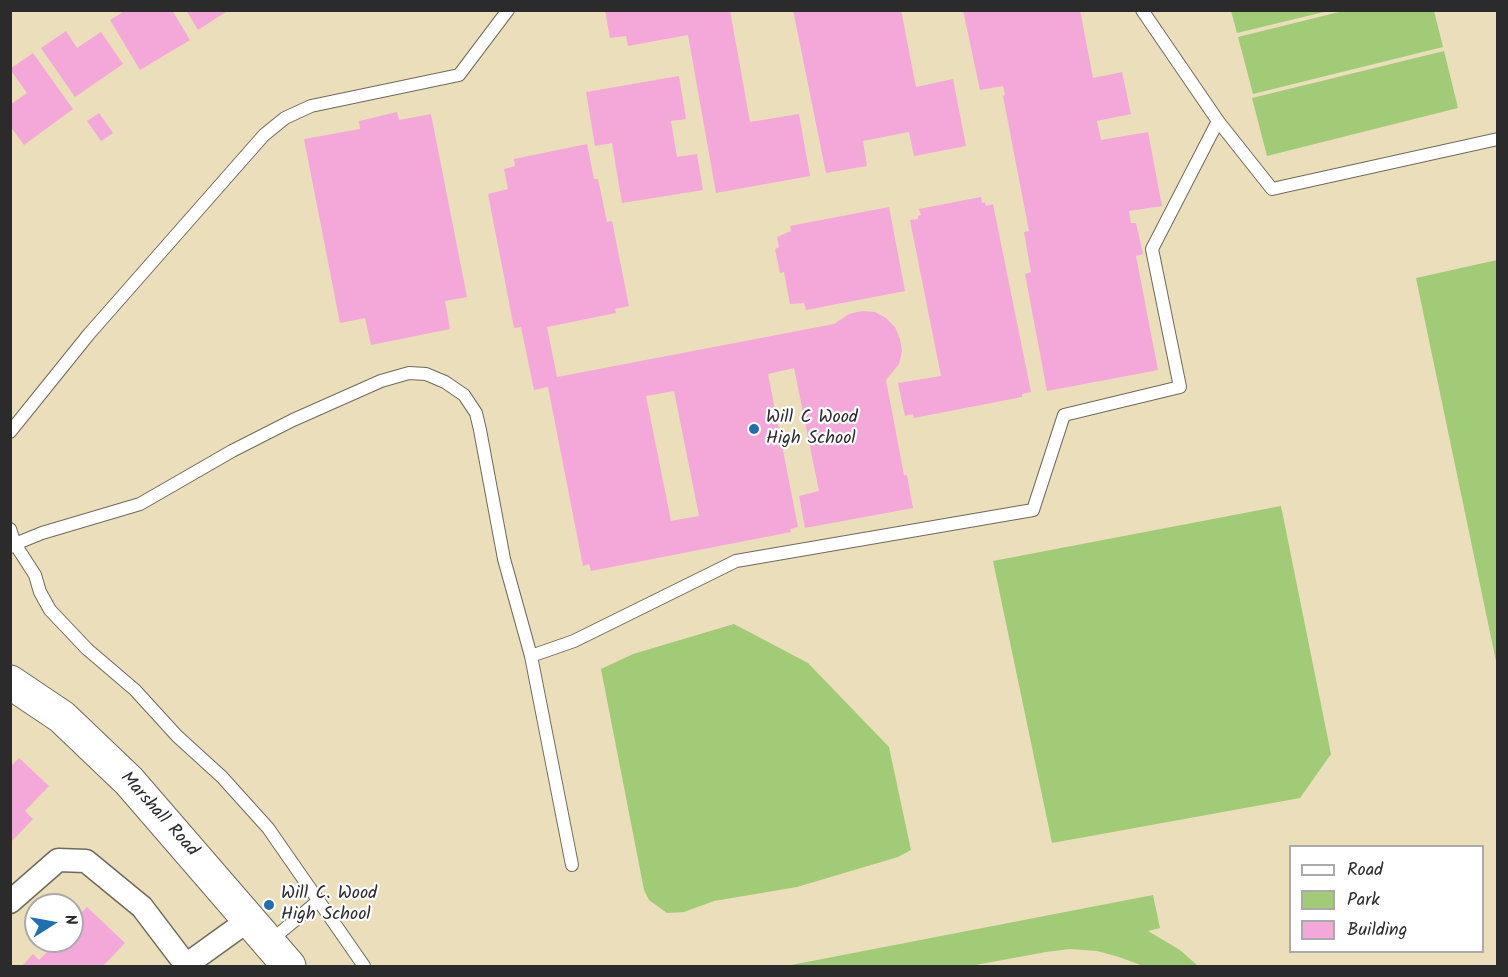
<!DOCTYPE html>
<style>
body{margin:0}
#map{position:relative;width:1508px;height:977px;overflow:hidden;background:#ebdeba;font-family:Kalam,sans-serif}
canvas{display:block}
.frame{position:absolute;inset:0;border:12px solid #2b2b2b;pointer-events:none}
.legend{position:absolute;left:1289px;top:845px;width:195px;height:108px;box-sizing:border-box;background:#fff;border:2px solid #aaa;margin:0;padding:8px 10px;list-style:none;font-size:18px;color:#2b2b2b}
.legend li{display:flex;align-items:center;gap:12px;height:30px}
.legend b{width:30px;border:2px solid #aaa}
.north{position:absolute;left:24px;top:893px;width:60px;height:60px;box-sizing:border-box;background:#fff;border:2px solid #aaa;border-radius:50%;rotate:79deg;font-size:16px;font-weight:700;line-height:24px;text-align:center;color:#2b2b2b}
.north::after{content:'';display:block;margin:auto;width:21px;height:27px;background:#1f6fb2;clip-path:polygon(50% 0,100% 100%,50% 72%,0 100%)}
</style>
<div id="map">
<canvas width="1508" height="977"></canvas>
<div class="frame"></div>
<ul class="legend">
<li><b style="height:8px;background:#fff"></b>Road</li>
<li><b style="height:16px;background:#a2cb77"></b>Park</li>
<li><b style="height:16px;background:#f3a8d9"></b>Building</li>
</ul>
<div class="north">N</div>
</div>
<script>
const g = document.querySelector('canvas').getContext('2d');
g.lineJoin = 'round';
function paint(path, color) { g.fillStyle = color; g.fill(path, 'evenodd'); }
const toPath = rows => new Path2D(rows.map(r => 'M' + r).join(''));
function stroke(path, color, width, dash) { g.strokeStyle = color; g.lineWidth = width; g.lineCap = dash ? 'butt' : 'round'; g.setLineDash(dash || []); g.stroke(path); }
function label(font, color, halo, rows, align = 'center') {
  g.font = font + ' Kalam,sans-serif'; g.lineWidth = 4.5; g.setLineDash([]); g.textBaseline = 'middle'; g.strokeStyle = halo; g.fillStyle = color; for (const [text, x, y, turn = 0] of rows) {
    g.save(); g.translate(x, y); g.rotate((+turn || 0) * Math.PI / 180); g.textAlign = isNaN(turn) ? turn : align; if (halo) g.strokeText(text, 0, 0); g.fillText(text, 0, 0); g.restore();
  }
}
paint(toPath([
 [1231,11,1231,10,1328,11,1237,33],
 [1343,11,1434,11,1443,47,1253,94,1238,37],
 [1444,51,1458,108,1267,156,1252,98],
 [1497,260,1498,260,1497,666,1416,278],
 [1281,506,1331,754,1300,798,1052,843,993,561],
 [734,624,808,663,889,747,911,850,898,857,797,887,714,901,684,912,667,913,649,900,644,890,601,669,633,654],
 [1153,895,1160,928,1148,931,1180,950,1198,966,1143,966,1119,957,1097,951,1070,949,1046,952,970,966,786,966]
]), '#a2cb77');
paint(toPath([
 [126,10,172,10,190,40,140,70,110,20],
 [186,10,229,10,198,30],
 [605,10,730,10,750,122,799,114,810,176,716,193,688,35,628,46,626,36,610,38],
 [793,10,901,10,916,87,953,79,966,146,914,156,909,132,863,141,867,166,826,173],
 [963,10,1080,10,1093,78,1122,72,1131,114,1097,121,1101,140,1148,132,1162,206,1129,211,1131,223,1136,223,1143,254,1136,256,1158,370,1047,391,1025,274,1031,272,1024,232,1029,231,1003,96,1005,95,1003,86,980,90],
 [66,31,77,48,101,32,123,64,75,97,41,48],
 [33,53,73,109,24,145,10,126,10,105,27,93,10,69],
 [679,76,686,119,671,121,677,157,697,154,703,190,622,203,612,143,595,146,586,92],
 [397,112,399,120,431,114,467,297,445,301,450,329,371,345,365,318,340,323,304,139,360,129,359,121],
 [99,113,113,133,101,141,87,121],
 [587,144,594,179,598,179,607,222,612,221,629,306,615,309,616,313,547,327,557,377,834,324,849,314,862,311,875,312,886,318,895,327,900,339,902,351,899,364,886,380,904,475,907,475,913,508,805,528,799,496,819,491,794,368,768,374,798,527,790,529,791,532,591,571,589,564,583,566,548,387,534,390,521,327,514,328,488,194,508,189,504,169,515,166,514,159],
 [674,391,699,516,671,521,646,396],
 [981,197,982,203,985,202,986,206,993,204,1031,392,1022,394,1022,397,914,418,913,414,905,416,898,383,941,376,910,220,918,219,918,216,921,215,919,209],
 [889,207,905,291,806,310,804,303,790,304,784,272,780,273,775,249,779,247,777,237,791,231,790,226],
 [19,758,49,786,25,811,33,819,10,843,10,767],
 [87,907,125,943,103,966,22,966,33,954,39,960,50,949,53,952,64,941,72,941,72,922]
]), '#f3a8d9');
const lane = toPath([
 [1142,10,1218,121,1272,189,1498,139],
 [10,432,89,334,264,135,285,118,311,106,459,75,508,10],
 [10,529,15,544,42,533,140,504,232,451,293,420,381,381,409,373,426,374,445,382,464,395,476,413,480,430,504,559,531,656,572,865],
 [10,547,15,544,35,575,40,592,50,610,87,649,135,690,177,736,222,777,268,828,364,966],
 [531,656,574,641,736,561,1033,510,1064,415,1180,387,1152,249,1218,121],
 [269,942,318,901]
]);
const street = toPath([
 [10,902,58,860,86,861,142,907,186,965,250,919]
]);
const secondary = toPath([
 [10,682,62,717,129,781,289,966]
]);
stroke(lane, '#6e6a5d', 14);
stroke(street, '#6e6a5d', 25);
stroke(secondary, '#6e6a5d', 35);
stroke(lane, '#fff', 12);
stroke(street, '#fff', 22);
stroke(secondary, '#fff', 33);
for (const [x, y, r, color] of [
 [754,429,6,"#1f6fb2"],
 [269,905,6,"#1f6fb2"]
]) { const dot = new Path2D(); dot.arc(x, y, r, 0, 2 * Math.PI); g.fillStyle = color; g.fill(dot); stroke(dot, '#fff', 2); }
label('18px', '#2b2b2b', '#fff', [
 ["Will C Wood",766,419],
 ["High School",766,440],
 ["Will C. Wood",281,895],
 ["High School",281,916]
], 'left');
label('18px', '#2b2b2b', '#fff', [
 ["Marshall Road",158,815,48]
]);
</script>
